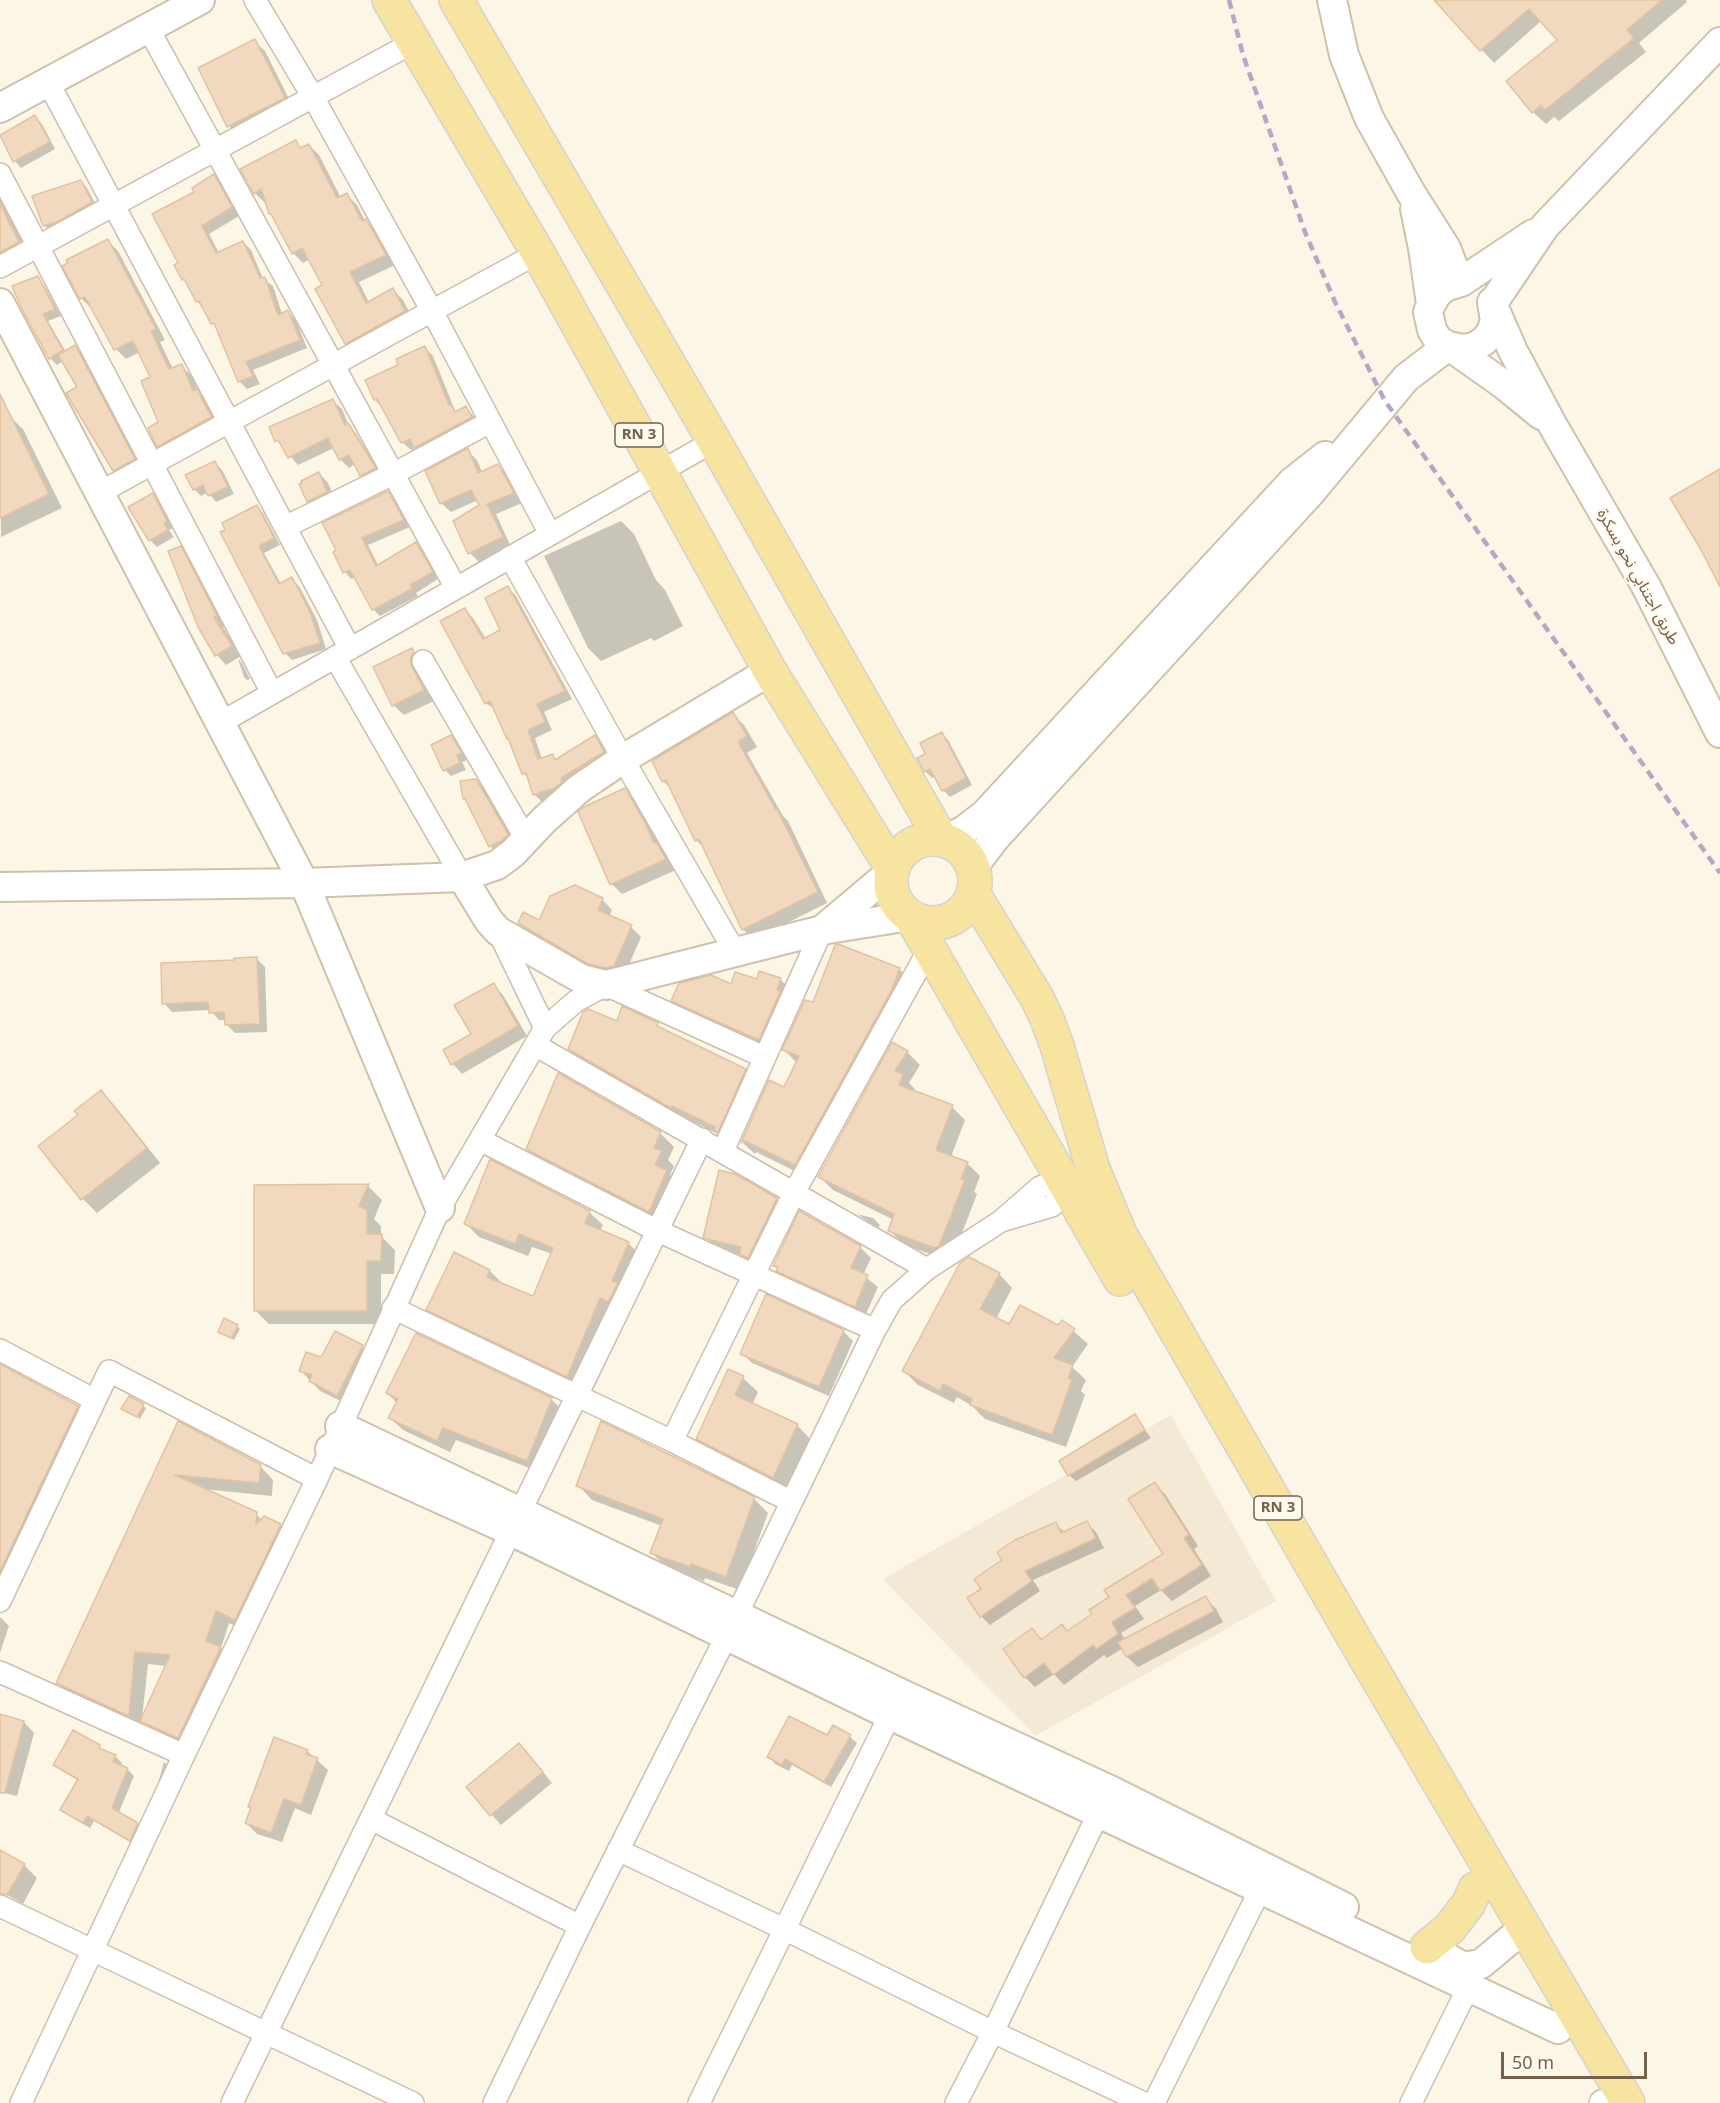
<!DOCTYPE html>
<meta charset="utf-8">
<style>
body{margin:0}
#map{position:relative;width:1720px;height:2103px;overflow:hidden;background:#fcf6e7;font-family:"Noto Sans",sans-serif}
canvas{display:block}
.scale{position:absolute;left:1501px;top:2052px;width:146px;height:27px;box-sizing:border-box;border:3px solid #75604c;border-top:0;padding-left:8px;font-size:18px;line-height:21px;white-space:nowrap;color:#75604c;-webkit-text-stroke:4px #fffaed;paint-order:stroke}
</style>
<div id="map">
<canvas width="1720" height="2103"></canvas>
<div class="scale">50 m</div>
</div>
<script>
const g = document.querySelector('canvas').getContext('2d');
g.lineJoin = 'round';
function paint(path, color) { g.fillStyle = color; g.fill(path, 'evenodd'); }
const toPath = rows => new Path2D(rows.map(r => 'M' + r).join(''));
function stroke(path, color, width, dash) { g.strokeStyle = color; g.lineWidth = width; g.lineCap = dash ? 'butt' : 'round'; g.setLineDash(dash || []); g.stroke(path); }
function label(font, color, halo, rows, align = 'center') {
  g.font = font + ' "Noto Sans","Noto Sans Arabic",sans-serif'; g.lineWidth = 5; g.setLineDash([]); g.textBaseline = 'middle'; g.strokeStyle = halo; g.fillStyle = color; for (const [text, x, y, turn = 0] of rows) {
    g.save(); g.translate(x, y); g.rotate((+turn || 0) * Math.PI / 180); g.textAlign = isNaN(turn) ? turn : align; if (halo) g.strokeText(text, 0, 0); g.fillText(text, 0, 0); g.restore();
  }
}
paint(toPath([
 [1171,1415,1276,1601,1035,1736,883,1579]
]), '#f3e9d5');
paint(toPath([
 [1436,0,1686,0,1687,2,1639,43,1646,52,1559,121,1554,117,1546,124,1533,112,1559,41,1541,21,1494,63],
 [254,41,265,51,294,109,239,137,229,126],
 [35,117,42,124,55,149,21,168,15,161,1,136],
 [295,142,302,149,309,145,319,155,341,198,347,195,357,205,365,221,376,230,395,265,359,282,369,303,393,290,403,300,414,321,356,353,346,343,324,286,310,259,303,263,293,253,276,219,270,213,266,202,265,203,255,193],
 [214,176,222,184,239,216,209,234,219,253,243,242,251,250,263,279,273,286,282,314,288,312,296,320,307,348,253,370,260,384,247,389,239,381,217,328,198,302,189,285,183,279,180,264,196,193],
 [81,181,87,188,98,209,51,232,44,225],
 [0,197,29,252,0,267],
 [107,240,118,251,165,340,160,342,173,369,181,366,192,376,199,393,207,401,220,428,169,456,158,446,160,423,152,378,140,352,126,359,116,349,91,308,81,298],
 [37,278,44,285,61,316,48,321,66,352,75,347,85,356,144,469,124,480,114,470,79,388,63,361,57,365,50,358,23,309],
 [425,348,433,356,456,413,466,408,474,416,479,426,424,456,416,448,411,450,402,442,383,408,375,400,400,366],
 [333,401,342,409,349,426,356,433,383,477,369,484,361,475,355,464,349,468,341,460,334,448,298,465,277,441],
 [0,408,23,429,62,508,1,537],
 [467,450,477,460,482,472,498,466,508,475,522,503,496,514,511,547,479,562,470,553,481,506,478,500,451,512,441,503],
 [215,463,222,470,234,494,216,502,208,492,201,496,194,489],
 [319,473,328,483,336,502,318,511,308,501],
 [388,493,394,499,410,527,368,545,379,567,416,544,423,551,438,579,416,593,418,596,380,616,373,609,355,577,351,579,345,572,335,552],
 [152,495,159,501,173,528,169,530,174,537,157,547,150,540],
 [257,507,263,513,280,545,264,553,281,584,292,579,299,586,317,620,326,649,292,660,285,653,222,532],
 [621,521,634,534,656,580,665,590,683,626,654,641,651,638,601,661,588,648,544,556],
 [180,548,190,558,226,626,223,627,241,656,226,665,217,655],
 [508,588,516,596,572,699,544,712,552,730,535,738,542,759,552,756,557,760,595,737,603,745,611,760,543,803,535,795,529,779,524,774,511,741,496,710,486,703,465,610,473,618,486,639,502,631],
 [412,650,423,660,422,679,434,701,404,715,393,705],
 [238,659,242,663,250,679,247,680,244,677],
 [733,714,744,725,757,747,747,753,783,816,788,821,827,903,753,940,743,929,704,848,696,840,673,791,663,781],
 [942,734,948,740,972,785,950,797,943,790,936,776,932,778,925,771,928,754],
 [451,737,458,744,467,760,462,762,466,770,451,776,445,770],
 [476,780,483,787,514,841,497,852,490,846,469,803,464,798],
 [625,790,636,801,662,849,676,870,622,894,612,884],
 [602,899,612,910,609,917,631,927,641,937,624,976,600,973,530,933,520,923,540,922],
 [257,959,265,967,267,1032,235,1033,226,1024,226,1020,219,1020,210,1010,172,1012,164,1003,236,962],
 [899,969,912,981,807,1177,756,1152,755,1154,743,1143,770,1082,784,1089,797,1063,784,1050,814,1004],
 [780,979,791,990,769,1050,683,1011,673,1000,758,981],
 [494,985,503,995,527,1036,462,1074,453,1064,445,1051,473,1035],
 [617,1023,657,1024,664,1031,745,1070,758,1083,722,1136,686,1118,685,1120,583,1062,570,1049],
 [907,1052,920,1065,909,1083,915,1089,914,1093,952,1107,965,1120,951,1157,967,1163,980,1176,974,1192,977,1194,952,1259,949,1261,903,1244,890,1231,894,1220,833,1190,819,1176],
 [100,1092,115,1106,160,1163,97,1213,83,1199,40,1146,80,1115],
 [660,1133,674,1147,668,1160,674,1166,670,1175,680,1185,662,1224,542,1163,528,1149],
 [735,1176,776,1199,787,1210,752,1265,742,1255,716,1248,705,1237],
 [255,1186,368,1186,382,1200,374,1219,381,1226,381,1236,395,1250,394,1274,381,1274,381,1324,269,1324,255,1310],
 [589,1212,603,1225,600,1231,628,1243,641,1256,580,1389,441,1323,428,1309,490,1271,503,1284,534,1298,552,1254,532,1247,528,1256,479,1237,466,1224],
 [857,1214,873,1218,880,1225,878,1228],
 [860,1247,871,1258,863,1275,878,1287,865,1316,788,1281,774,1265],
 [999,1274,1012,1288,996,1319,1010,1326,1059,1327,1063,1322,1088,1344,1072,1367,1086,1380,1081,1391,1085,1395,1066,1447,985,1419,971,1405,957,1397,954,1403,918,1385,904,1371],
 [237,1326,240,1329,234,1340,220,1331],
 [843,1331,853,1341,829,1396,752,1363,742,1353],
 [336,1333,362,1346,372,1356,347,1404,320,1391,301,1371,322,1359],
 [0,1366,78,1407,89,1418,0,1605],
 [729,1371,743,1378,758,1392,752,1405,797,1425,811,1440,787,1491,712,1453,698,1439],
 [387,1393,551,1399,564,1412,540,1472,456,1440,450,1452,403,1430,390,1418,397,1403],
 [143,1406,146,1408,140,1419,123,1409],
 [1134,1416,1151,1438,1076,1481,1069,1475],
 [179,1423,260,1466,273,1480,272,1496,203,1489,256,1514,262,1520,280,1525,293,1538,248,1632,229,1623,221,1648,234,1661,191,1750,155,1734,142,1721,141,1728,71,1696,58,1683],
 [148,1664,167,1666,142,1718],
 [1155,1484,1165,1494,1198,1546,1194,1549,1211,1576,1172,1601,1161,1590,1135,1606,1144,1619,1121,1633,1125,1640,1205,1598,1216,1609,1223,1622,1138,1667,1127,1657,1123,1648,1107,1658,1104,1655,1064,1685,1054,1674,1035,1687,1025,1677,1032,1630,1043,1640,1068,1633,1094,1615,1165,1554],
 [578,1485,754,1499,768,1513,740,1590,705,1578,704,1581,666,1567,652,1553,662,1526,592,1500],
 [1055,1523,1065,1533,1087,1523,1096,1532,1104,1548,1033,1580,1040,1591,990,1625,981,1616,983,1589],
 [0,1617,9,1626,0,1653],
 [0,1716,24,1722,34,1733,17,1796,0,1792],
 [833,1727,850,1737,857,1743,831,1787,792,1765,789,1771,775,1764,769,1757,828,1737],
 [99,1747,104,1752,115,1756,122,1763,120,1767,127,1769,134,1776,119,1812,144,1831,137,1846,94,1821,90,1828,69,1816,62,1809,79,1781,62,1771,55,1764],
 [307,1751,328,1770,311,1815,295,1808,282,1842,257,1834,246,1823,252,1809,249,1807],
 [530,1756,552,1783,501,1825,491,1814],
 [164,1762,173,1770,162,1792,157,1787],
 [0,1852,24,1865,37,1878,23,1904,0,1891]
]), '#0003');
const building = toPath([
 [1434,0,1662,0,1627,30,1634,38,1545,110,1541,105,1532,113,1506,81,1557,40,1529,9,1480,51,1434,0],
 [255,39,285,98,227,127,198,68,255,39],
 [35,115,50,142,13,162,0,135,35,115],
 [296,140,300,148,309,144,337,198,347,193,362,221,366,219,386,255,350,272,366,303,393,288,405,311,345,344,315,289,322,285,302,248,292,254,271,214,269,214,261,189,254,194,240,169,296,140],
 [214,174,232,207,202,226,216,253,243,241,260,278,265,277,278,315,288,310,300,340,246,362,253,376,238,382,214,323,211,324,199,301,196,302,184,279,182,280,174,265,178,263,152,214,194,192,192,188,214,174],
 [81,180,92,202,59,221,43,226,32,196,81,180],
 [0,204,19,242,0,252,0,204],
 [108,239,156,329,151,331,169,369,182,364,193,391,197,389,211,417,157,447,148,428,158,422,141,381,150,377,133,341,114,350,85,297,80,299,62,266,68,263,66,260,108,239],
 [38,276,55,309,43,314,63,350,49,359,22,309,12,286,38,276],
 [75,345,135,459,113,471,66,393,77,387,58,355,75,345],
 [425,346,449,405,451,405,455,412,466,406,472,417,414,448,410,439,401,443,377,399,374,400,365,380,398,365,396,359,425,346],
 [0,394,49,494,0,518,0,394],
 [333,399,345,425,348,423,376,468,360,476,349,455,339,460,328,438,288,458,278,440,275,442,269,427,333,399],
 [468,448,478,473,498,464,514,493,487,504,503,537,468,554,453,521,479,505,471,490,440,504,425,471,468,448],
 [215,461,228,487,208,496,203,485,193,490,185,475,215,461],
 [1720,469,1720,587,1700,548,1670,498,1720,469],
 [319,472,327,492,307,502,299,484,302,483,301,481,319,472],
 [388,491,404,520,362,538,376,566,416,542,433,572,410,585,412,589,372,610,350,570,343,573,333,552,336,550,322,523,388,491],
 [153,493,167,521,164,523,168,530,149,541,128,507,153,493],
 [257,505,274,538,259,546,279,584,292,577,310,612,320,643,283,654,220,532,225,530,222,523,257,505],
 [181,546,217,616,214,617,232,646,215,656,198,627,168,551,181,546],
 [508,586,565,691,537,704,545,722,528,730,538,759,553,754,555,760,595,735,604,752,561,778,562,782,555,788,533,795,526,773,522,774,508,738,507,739,490,701,485,704,440,621,465,608,483,639,500,630,485,598,508,586],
 [412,648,414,652,410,660,412,667,424,690,392,706,373,667,412,648],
 [733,712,747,736,738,742,776,810,777,809,818,892,742,930,699,839,695,841,666,780,662,782,652,761,733,712],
 [942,732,966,778,942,791,930,769,924,772,917,758,925,754,920,743,942,732],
 [451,735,462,753,457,755,460,763,443,771,431,745,451,735],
 [476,779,508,834,503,840,489,847,465,799,463,799,460,781,476,779],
 [625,788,644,821,654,843,656,842,666,859,610,885,578,812,584,807,625,788],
 [575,885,603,898,598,910,632,925,614,966,606,968,588,964,518,923,523,912,539,920,550,896,575,885],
 [838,944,900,968,891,991,795,1165,743,1140,741,1143,769,1080,784,1087,799,1056,782,1050,805,1000,813,1002,835,945,838,944],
 [257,957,260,1024,225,1025,224,1012,209,1013,208,1002,162,1004,161,963,234,960,234,958,257,957],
 [759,971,781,978,777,990,780,992,759,1040,671,1001,679,983,711,975,731,984,735,972,757,979,759,971],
 [494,983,518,1026,451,1065,443,1050,471,1034,454,1005,494,983],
 [622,1006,658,1023,657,1026,746,1069,718,1132,714,1130,715,1127,672,1106,671,1108,568,1049,583,1012,588,1009,617,1021,622,1006],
 [892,1042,908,1051,895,1071,903,1074,899,1085,953,1105,936,1150,968,1162,961,1179,965,1180,939,1246,935,1248,888,1231,894,1214,818,1177,892,1042],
 [558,1073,661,1132,654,1148,662,1151,655,1165,667,1170,649,1212,526,1149,558,1073],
 [101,1090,147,1148,81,1200,38,1146,78,1115,74,1111,101,1090],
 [490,1159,590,1211,585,1223,629,1242,612,1281,618,1283,608,1302,600,1298,567,1377,426,1310,454,1252,490,1270,487,1277,533,1296,553,1248,519,1234,515,1244,464,1224,490,1159],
 [719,1170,735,1174,777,1198,748,1258,740,1254,741,1247,703,1238,719,1170],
 [369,1184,359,1206,367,1210,367,1234,382,1234,381,1261,367,1261,367,1311,254,1311,254,1185,369,1184],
 [799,1211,861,1246,851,1268,868,1275,855,1307,776,1271,778,1267,773,1266,799,1211],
 [969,1257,1000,1273,980,1309,1009,1324,1020,1305,1058,1325,1062,1320,1075,1329,1054,1358,1073,1365,1068,1378,1072,1380,1052,1435,970,1405,972,1399,943,1384,940,1391,902,1371,960,1263,969,1257],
 [766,1294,844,1330,819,1387,740,1354,766,1294],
 [224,1318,238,1325,231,1338,218,1332,224,1318],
 [335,1331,363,1345,337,1396,309,1381,312,1375,299,1371,306,1352,321,1357,335,1331],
 [416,1333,552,1398,527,1461,443,1428,437,1441,388,1418,398,1399,386,1393,416,1333],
 [0,1364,78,1406,0,1571,0,1364],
 [728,1369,744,1376,735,1395,798,1424,773,1478,696,1439,728,1369],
 [129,1396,144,1404,137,1417,121,1409,129,1396],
 [1135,1414,1145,1430,1068,1476,1059,1461,1135,1414],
 [178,1421,261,1465,259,1483,175,1475,257,1512,256,1524,264,1516,281,1524,235,1620,216,1611,206,1641,221,1647,178,1738,140,1721,170,1655,135,1652,129,1716,56,1683,178,1421],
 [601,1421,755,1497,726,1577,691,1564,690,1567,650,1553,663,1519,576,1486,601,1421],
 [1155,1482,1189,1535,1184,1538,1202,1565,1160,1591,1152,1578,1126,1595,1135,1608,1112,1622,1118,1634,1096,1649,1093,1645,1053,1675,1044,1663,1024,1678,1003,1649,1032,1628,1041,1640,1062,1624,1067,1631,1092,1614,1089,1610,1109,1597,1104,1590,1163,1554,1128,1499,1155,1482],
 [1087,1521,1096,1538,1025,1571,1032,1581,980,1617,967,1598,981,1589,974,1579,1002,1560,997,1552,1015,1540,1056,1522,1061,1533,1087,1521],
 [1206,1596,1214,1611,1126,1657,1118,1642,1206,1596],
 [0,1714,24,1721,5,1793,0,1793,0,1714],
 [789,1716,827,1735,833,1725,851,1735,824,1782,785,1759,782,1765,767,1757,789,1716],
 [73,1730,100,1745,99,1748,116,1755,113,1762,128,1768,112,1808,138,1823,130,1841,87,1816,83,1823,60,1810,78,1779,53,1765,73,1730],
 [274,1737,308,1750,306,1754,318,1758,301,1805,284,1799,271,1833,245,1823,251,1808,248,1807,274,1737],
 [519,1743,543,1772,490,1816,466,1787,519,1743],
 [0,1850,25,1864,7,1895,0,1893,0,1850]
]);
paint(building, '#f1d9bf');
stroke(building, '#e3c2a0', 1.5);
const street = toPath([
 [255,0,313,97,432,311,550,534],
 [148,28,456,588],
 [48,82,350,649],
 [0,174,272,693],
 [0,267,414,42],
 [99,493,538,253],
 [285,527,393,474,490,422],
 [510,557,623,759,735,952],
 [335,657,462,877],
 [423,661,526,839],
 [220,723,714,441],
 [498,931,545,1028],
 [535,1045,927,1269],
 [480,1140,658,1231,875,1330],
 [723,1151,822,930],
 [393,1308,672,1441,790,1501],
 [0,1350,95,1400],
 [672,1441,795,1191,929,949],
 [0,1601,109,1371,317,1479],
 [0,1672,184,1755],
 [371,1819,580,1926],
 [618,1850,784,1929,993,2032,1144,2103],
 [0,1906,413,2103],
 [21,2103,184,1755,317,1479,440,1208,545,1028,576,1001,606,985,764,1057],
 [232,2103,702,1139],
 [494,2103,580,1926,727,1635,875,1330,892,1300,927,1269,1001,1221,1040,1187,1048,1184,1065,1185,1063,1193,1052,1206,1001,1221],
 [699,2103,890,1715],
 [956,2103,993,2032,1104,1802],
 [1154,2103,1266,1878],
 [1411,2103,1469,1986,1472,1975],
 [1600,2103,1601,2101]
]);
const secondary = toPath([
 [1332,0,1344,55,1369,118,1411,193,1446,248,1459,282],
 [0,108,200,0],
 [1415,209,1423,248,1431,304],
 [1492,302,1495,321,1491,332,1484,341,1474,347,1463,349,1448,346,1438,340,1432,330,1428,312,1431,304,1437,294,1445,287,1461,282,1533,234],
 [0,303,304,883,440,1208],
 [1493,303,1545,226,1720,42],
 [1495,310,1513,351,1552,424,1647,588,1720,733],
 [1452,348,1503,384,1541,415],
 [944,840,963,831,984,815,1292,482,1325,456],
 [973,867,996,837,1311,492,1406,378,1448,346],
 [462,877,489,921,498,931,571,973,582,979,606,985,822,930,910,916],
 [0,887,304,883,462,877,497,865,513,853,544,820,580,788,623,759,770,671],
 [822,930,891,872],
 [340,1426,904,1695,1110,1790,1344,1907],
 [330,1449,511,1531,890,1715,1558,2029],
 [1437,1952,1460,1965,1467,1966,1481,1964,1524,1928]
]);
const primary = toPath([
 [389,0,538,253,770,671,892,868],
 [456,0,714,441,941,839],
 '891 881a42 42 0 1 1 84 0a42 42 0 1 1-84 0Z',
 [973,893,1037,998,1047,1019,1057,1046,1093,1169,1120,1234,1355,1640,1628,2103],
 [911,917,1120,1279],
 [1427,1947,1450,1928,1469,1903,1475,1889]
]);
stroke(street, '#cdbfad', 24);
stroke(secondary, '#d0c1aa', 32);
stroke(primary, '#d8d2cd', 36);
stroke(street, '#fff', 21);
stroke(secondary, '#fff', 28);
stroke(primary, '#f8e4a1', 33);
stroke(toPath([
 [1229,0,1243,55,1305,232,1335,302,1385,401,1720,873]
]), '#bba5c6', 4.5, [9, 6]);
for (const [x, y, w] of [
 [639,435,48],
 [1278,1508,48]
]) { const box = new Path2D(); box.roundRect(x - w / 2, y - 12, w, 24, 4.5); g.fillStyle = '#fffaed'; g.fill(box); stroke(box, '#75604c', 1.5); }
label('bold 15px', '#75604c', null, [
 ["RN 3",639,435],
 ["RN 3",1278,1508]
]);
label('16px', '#75604c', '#fffaed', [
 ["طريق اجتنابي نحو بسكرة",1638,577,61]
]);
</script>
